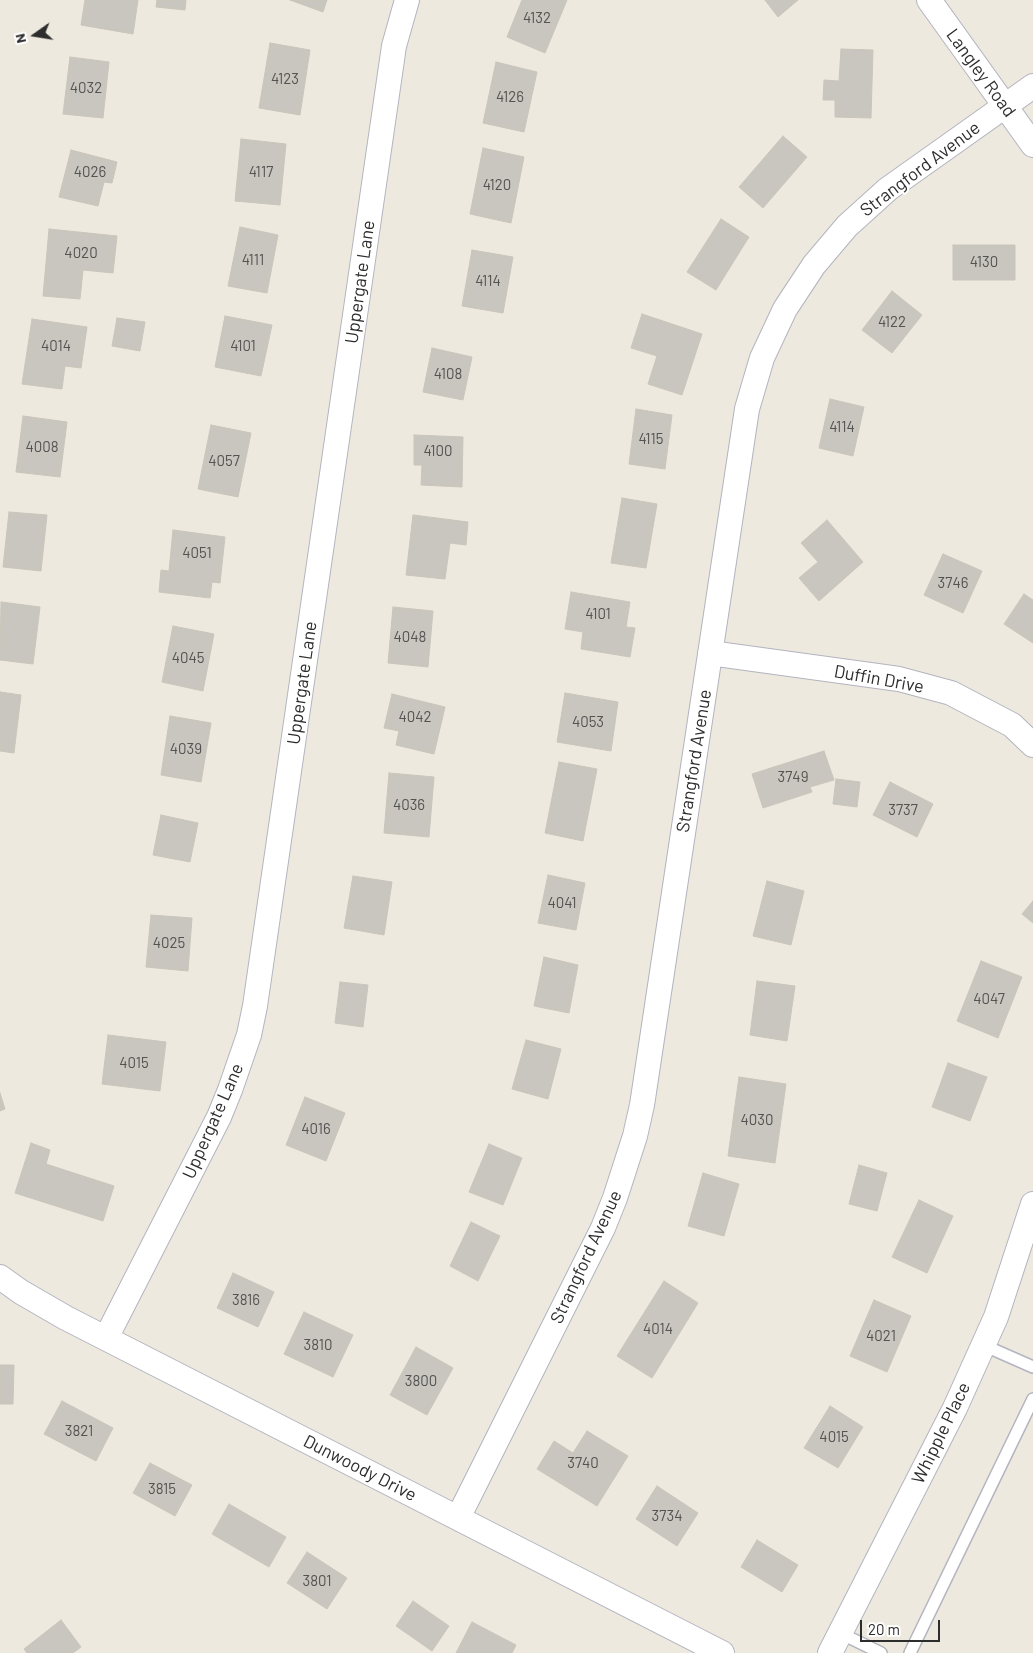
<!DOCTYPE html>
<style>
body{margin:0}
#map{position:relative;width:1033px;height:1653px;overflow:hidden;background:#eee9df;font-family:Barlow,sans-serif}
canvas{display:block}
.north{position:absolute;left:10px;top:10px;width:50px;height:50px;-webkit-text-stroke:4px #fff;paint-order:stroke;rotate:257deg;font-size:14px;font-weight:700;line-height:20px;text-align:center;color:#2d2d2d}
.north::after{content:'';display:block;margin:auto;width:18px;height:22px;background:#2d2d2d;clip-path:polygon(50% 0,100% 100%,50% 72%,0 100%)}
.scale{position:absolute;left:860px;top:1620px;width:80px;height:22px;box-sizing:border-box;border:2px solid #2d2d2d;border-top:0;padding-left:6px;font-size:15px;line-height:18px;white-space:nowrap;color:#2d2d2d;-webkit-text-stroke:4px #fff;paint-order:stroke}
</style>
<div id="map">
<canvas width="1033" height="1653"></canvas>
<div class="north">N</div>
<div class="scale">20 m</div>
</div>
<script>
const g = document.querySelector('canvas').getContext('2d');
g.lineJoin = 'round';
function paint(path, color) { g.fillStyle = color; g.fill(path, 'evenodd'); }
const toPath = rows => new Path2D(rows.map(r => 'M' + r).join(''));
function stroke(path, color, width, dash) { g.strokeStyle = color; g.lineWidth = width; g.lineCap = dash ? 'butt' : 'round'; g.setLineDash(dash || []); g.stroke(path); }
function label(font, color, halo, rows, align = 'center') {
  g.font = font + ' Barlow,sans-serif'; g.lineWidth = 4; g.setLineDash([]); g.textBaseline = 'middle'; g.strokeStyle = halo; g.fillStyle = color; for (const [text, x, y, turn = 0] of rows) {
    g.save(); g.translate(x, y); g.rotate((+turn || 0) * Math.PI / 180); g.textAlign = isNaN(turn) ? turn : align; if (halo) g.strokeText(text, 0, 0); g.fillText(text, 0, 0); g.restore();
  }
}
const building = toPath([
 [85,0,138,0,133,34,81,25,85,0],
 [157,0,186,0,185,10,156,7,157,0],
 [290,0,327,0,323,12,290,0],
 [522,0,567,0,545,53,507,37,522,0],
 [765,0,798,0,778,17,765,0],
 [270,43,310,50,300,115,259,108,270,43],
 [841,49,873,50,871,118,835,117,835,100,823,100,824,80,839,81,841,49],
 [70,57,109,62,103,118,63,114,70,57],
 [496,62,537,72,524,132,483,123,496,62],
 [783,136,807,157,763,208,739,187,783,136],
 [241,139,286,144,280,205,235,201,241,139],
 [483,148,524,157,511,223,470,214,483,148],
 [71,150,117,162,112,183,104,182,98,206,59,197,71,150],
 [721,219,749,237,716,290,687,272,721,219],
 [240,227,278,235,267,293,228,286,240,227],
 [49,229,117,236,113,273,83,270,80,299,43,296,49,229],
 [953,245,1015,245,1015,280,953,280,953,245],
 [472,250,513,257,503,313,462,306,472,250],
 [892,291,922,315,892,353,862,330,892,291],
 [642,314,702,334,682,395,648,384,657,356,631,348,642,314],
 [225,316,272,325,261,376,215,367,225,316],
 [117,318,145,322,140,351,112,346,117,318],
 [32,319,87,327,81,368,65,366,62,389,22,384,32,319],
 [432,348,472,357,463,400,423,392,432,348],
 [830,399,864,407,853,456,819,448,830,399],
 [636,409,672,415,665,469,629,464,636,409],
 [23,416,67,422,60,477,16,472,23,416],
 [211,425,251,433,238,497,198,489,211,425],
 [414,435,463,437,462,487,421,485,422,465,414,465,414,435],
 [622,498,657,504,646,568,611,563,622,498],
 [9,512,47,515,41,571,3,567,9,512],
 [413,515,468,522,466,545,450,543,445,579,406,575,413,515],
 [827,520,863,562,819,601,799,578,818,562,801,543,827,520],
 [173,530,225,537,220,583,212,582,210,598,159,592,161,570,169,571,173,530],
 [943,554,982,571,963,613,924,595,943,554],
 [571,592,630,602,626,627,635,628,630,657,581,649,583,632,565,629,571,592],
 [1024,594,1033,600,1033,643,1004,624,1024,594],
 [1,602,40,607,33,664,0,660,1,602],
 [393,607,433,611,428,667,388,663,393,607],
 [173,626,214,634,203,691,162,682,173,626],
 [0,692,21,695,14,753,0,751,0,692],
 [565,693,618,702,611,751,557,742,565,693],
 [392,694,445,707,434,754,396,745,399,731,384,728,392,694],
 [170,716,211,723,201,782,161,775,170,716],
 [824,751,834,780,810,787,812,792,763,808,752,774,824,751],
 [559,762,597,769,583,841,545,833,559,762],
 [389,773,434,777,429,837,384,833,389,773],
 [836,779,860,782,857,807,833,804,836,779],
 [890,782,933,804,917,837,873,815,890,782],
 [161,815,198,823,190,862,153,855,161,815],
 [548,875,585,883,576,930,538,923,548,875],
 [353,876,392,882,384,935,344,928,353,876],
 [767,881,804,891,791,945,753,936,767,881],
 [1033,901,1033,923,1022,914,1033,901],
 [151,915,192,918,188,971,146,967,151,915],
 [544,957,578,965,569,1013,534,1006,544,957],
 [981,961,1022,977,998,1038,957,1021,981,961],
 [757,981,795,986,787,1041,750,1035,757,981],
 [340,982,368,985,363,1027,335,1023,340,982],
 [108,1035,166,1042,160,1091,102,1084,108,1035],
 [526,1040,561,1049,548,1099,512,1089,526,1040],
 [948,1063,987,1077,970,1121,932,1107,948,1063],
 [739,1077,786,1084,775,1163,728,1156,739,1077],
 [0,1093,5,1109,0,1111,0,1093],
 [305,1097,345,1113,326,1161,286,1145,305,1097],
 [31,1143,50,1150,46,1164,114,1186,103,1221,15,1193,31,1143],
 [489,1144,522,1158,503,1205,469,1192,489,1144],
 [859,1165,887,1173,877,1211,849,1204,859,1165],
 [703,1173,739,1184,724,1236,688,1226,703,1173],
 [919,1200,953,1216,927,1273,892,1257,919,1200],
 [471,1222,500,1236,478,1281,450,1266,471,1222],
 [233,1273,274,1292,258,1327,217,1308,233,1273],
 [664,1281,698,1303,652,1378,617,1356,664,1281],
 [874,1300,911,1316,887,1372,850,1356,874,1300],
 [304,1312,353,1335,333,1377,284,1354,304,1312],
 [416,1347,453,1368,427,1415,390,1395,416,1347],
 [0,1365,14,1365,13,1404,0,1404,0,1365],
 [62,1401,113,1428,96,1461,44,1434,62,1401],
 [830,1406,863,1427,838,1468,804,1448,830,1406],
 [587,1431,628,1456,597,1506,537,1469,554,1441,573,1453,587,1431],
 [150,1463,192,1485,175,1516,133,1493,150,1463],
 [657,1486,698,1513,677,1546,636,1519,657,1486],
 [229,1504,286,1537,269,1567,212,1534,229,1504],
 [757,1540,798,1565,782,1592,741,1567,757,1540],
 [307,1552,347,1578,327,1609,287,1583,307,1552],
 [413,1601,449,1626,432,1651,396,1626,413,1601],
 [61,1620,81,1647,73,1653,27,1653,24,1649,61,1620],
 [472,1622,516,1645,512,1653,456,1653,472,1622]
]);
paint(building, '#c9c6bf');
stroke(building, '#c9c5b9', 1);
const service = toPath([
 [983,1345,1033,1367],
 [840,1633,881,1653],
 [910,1653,1033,1399]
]);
const minor = toPath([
 [929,0,1033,145],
 [710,653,899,679,951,693,1012,725,1033,745],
 [0,1277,21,1292,66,1318,722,1653],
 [106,1338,219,1117,230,1090,249,1035,255,1006,394,46,407,0],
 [458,1518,603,1228,615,1198,635,1136,642,1105,747,409,762,358,785,309,814,265,847,226,888,189,1033,86],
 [830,1653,955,1408,996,1317,1033,1204]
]);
stroke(service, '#b3b4bf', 14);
stroke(minor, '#b3b4bf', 26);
stroke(service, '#fff', 11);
stroke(minor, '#fff', 24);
label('15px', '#545352', null, [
 ["4132",537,18],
 ["4123",285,79],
 ["4032",86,88],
 ["4126",510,97],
 ["4026",90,172],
 ["4117",261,172],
 ["4120",497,185],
 ["4020",81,253],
 ["4111",253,260],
 ["4130",984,262],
 ["4114",488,281],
 ["4122",892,322],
 ["4014",56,346],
 ["4101",243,346],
 ["4108",448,374],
 ["4114",842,427],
 ["4115",651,439],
 ["4008",42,447],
 ["4100",438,451],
 ["4057",224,461],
 ["4051",197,553],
 ["3746",953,583],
 ["4101",598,614],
 ["4048",410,637],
 ["4045",188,658],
 ["4042",415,717],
 ["4053",588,722],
 ["4039",186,749],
 ["3749",793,777],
 ["4036",409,805],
 ["3737",903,810],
 ["4041",562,903],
 ["4025",169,943],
 ["4047",989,999],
 ["4015",134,1063],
 ["4030",757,1120],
 ["4016",316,1129],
 ["3816",246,1300],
 ["4014",658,1329],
 ["4021",881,1336],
 ["3810",318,1345],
 ["3800",421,1381],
 ["3821",79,1431],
 ["4015",834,1437],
 ["3740",583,1463],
 ["3815",162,1489],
 ["3734",667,1516],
 ["3801",317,1581]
]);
label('18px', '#2d2d2d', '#fff', [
 ["Langley Road",981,73,54],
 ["Strangford Avenue",920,169,-37],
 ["Uppergate Lane",360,282,-82],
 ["Duffin Drive",879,679,10],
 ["Uppergate Lane",302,683,-82],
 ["Strangford Avenue",694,761,-81],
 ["Uppergate Lane",213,1121,-66],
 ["Strangford Avenue",586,1257,-65],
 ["Whipple Place",941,1433,-64],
 ["Dunwoody Drive",360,1468,27]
]);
</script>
